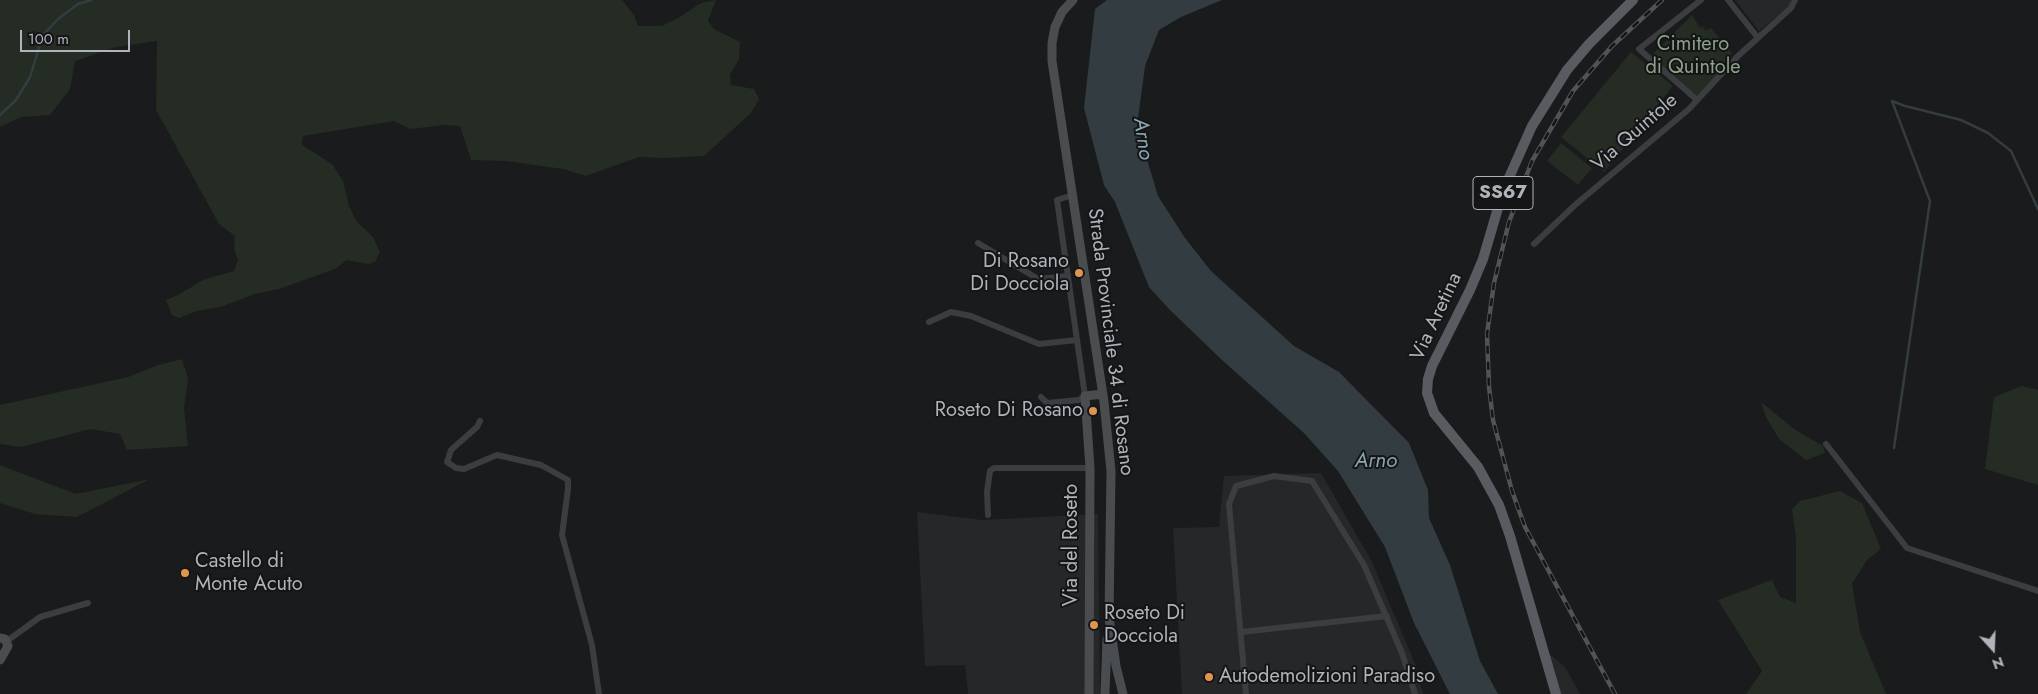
<!DOCTYPE html>
<style>
body{margin:0}
#map{position:relative;width:2038px;height:694px;overflow:hidden;background:#1a1b1c;font-family:Jost,sans-serif}
canvas{display:block}
.north{position:absolute;left:1968px;top:624px;width:50px;height:50px;-webkit-text-stroke:4px #151517;paint-order:stroke;rotate:160deg;font-size:14px;font-weight:700;line-height:20px;text-align:center;color:#aeb4ba}
.north::after{content:'';display:block;margin:auto;width:18px;height:22px;background:#aeb4ba;clip-path:polygon(50% 0,100% 100%,50% 72%,0 100%)}
.scale{position:absolute;left:20px;top:30px;width:110px;height:22px;box-sizing:border-box;border:2px solid #aeb4ba;border-top:0;padding-left:6px;font-size:15px;line-height:18px;white-space:nowrap;color:#aeb4ba;-webkit-text-stroke:4px #151517;paint-order:stroke}
</style>
<div id="map">
<canvas width="2038" height="694"></canvas>
<div class="north">N</div>
<div class="scale">100 m</div>
</div>
<script>
const g = document.querySelector('canvas').getContext('2d');
g.lineJoin = 'round';
function paint(path, color) { g.fillStyle = color; g.fill(path, 'evenodd'); }
const toPath = rows => new Path2D(rows.map(r => 'M' + r).join(''));
function stroke(path, color, width, dash) { g.strokeStyle = color; g.lineWidth = width; g.lineCap = dash ? 'butt' : 'round'; g.setLineDash(dash || []); g.stroke(path); }
function label(font, color, halo, rows, align = 'center') {
  g.font = font + ' Jost,sans-serif'; g.lineWidth = 4; g.setLineDash([]); g.textBaseline = 'middle'; g.strokeStyle = halo; g.fillStyle = color; for (const [text, x, y, turn = 0] of rows) {
    g.save(); g.translate(x, y); g.rotate((+turn || 0) * Math.PI / 180); g.textAlign = isNaN(turn) ? turn : align; if (halo) g.strokeText(text, 0, 0); g.fillText(text, 0, 0); g.restore();
  }
}
paint(toPath([
 [1735,0,1797,0,1759,31],
 [1321,473,1372,562,1416,666,1423,694,1182,694,1173,528,1219,527,1224,476],
 [917,512,982,520,1098,514,1100,694,968,694,965,665,925,666],
 [1536,643,1565,667,1580,694,1552,694]
]), '#262729');
paint(toPath([
 [0,0,622,0,634,15,638,26,662,26,680,17,701,3,716,0,708,21,714,29,740,42,739,59,730,75,731,85,754,89,759,99,751,113,704,156,663,158,639,157,586,176,563,169,506,161,471,160,460,126,445,125,410,129,394,121,303,136,302,145,332,164,343,181,349,206,357,222,373,237,380,252,375,262,368,264,347,260,335,269,279,289,255,294,220,307,197,311,179,318,172,315,166,300,178,295,203,280,234,271,238,260,234,248,235,236,219,224,156,110,157,41,116,47,75,61,70,89,50,115,21,117,0,127],
 [1692,15,1700,28,1702,26,1706,31,1711,28,1732,53,1713,80,1696,97,1650,57],
 [1631,52,1673,86,1604,172,1561,137],
 [1561,143,1592,168,1578,185,1547,161],
 [182,359,188,379,184,408,188,446,127,450,120,434,90,429,21,447,0,444,0,405,128,377,158,365],
 [2022,386,2038,390,2038,485,1985,469,1994,397],
 [1761,402,1794,429,1823,446,1825,453,1806,460,1779,439,1766,417],
 [0,465,76,494,150,479,77,517,35,514,0,503],
 [1840,491,1862,503,1881,549,1867,560,1852,584,1860,632,1886,694,1746,694,1762,671,1718,600,1772,580,1780,597,1796,603,1796,538,1792,509,1800,501]
]), '#252c24');
paint(toPath([
 [1107,0,1222,0,1181,17,1159,30,1145,66,1137,126,1158,196,1185,238,1211,271,1294,346,1339,372,1409,443,1428,490,1429,518,1450,565,1480,661,1498,694,1450,694,1414,623,1385,547,1338,471,1304,433,1222,360,1169,309,1149,287,1115,202,1104,185,1084,108,1095,9]
]), '#333d41');
stroke(toPath([
 [1892,101,1930,201,1894,448],
 [1892,101,1905,106,1961,120,1988,133,2011,151,2038,209],
 [0,115,16,100,30,77,43,35,58,19,78,4,91,0]
]), '#333d41', 2.5);
stroke(toPath([
 [1728,0,1758,38],
 [1697,100,1639,49,1701,0],
 [978,243,1038,279,1068,276],
 [1534,244,1575,205,1689,109,1738,56,1791,8,1795,0],
 [929,322,951,312,971,316,1039,344,1077,340],
 [1041,397,1047,403,1079,400,1085,396,1057,200,1073,195],
 [480,421,477,427,451,450,447,462,456,468,464,469,497,455,541,465,568,480,568,489,562,535,592,645,599,694],
 [1826,444,1907,548,2038,591],
 [988,515,987,492,990,471,994,468,1090,468],
 [1241,632,1387,616],
 [7,641,40,617,88,603],
 [1246,694,1229,504,1236,486,1274,476,1312,481,1364,565,1402,653,1415,694]
]), '#3c3d41', 6);
stroke(toPath([
 [1073,0,1062,12,1055,27,1052,43,1052,61,1104,402,1111,471,1109,618,1116,666,1123,694],
 [0,638,5,639,8,646,0,660],
 [1089,694,1090,468,1085,396,1103,394],
 [1105,694,1107,639]
]), '#4a4d50', 9);
stroke(toPath([
 [1556,694,1510,536,1499,505,1478,467,1434,413,1427,393,1428,379,1432,366,1470,290,1483,259,1503,191,1532,126,1567,70,1589,44,1633,0]
]), '#585b5f', 10);
const rail = toPath([
 [1615,694,1525,527,1512,491,1493,420,1489,387,1487,334,1494,283,1509,222,1532,161,1573,91,1612,46,1662,0]
]);
stroke(rail, '#515457', 4.5);
stroke(rail, '#151517', 2.5, [8]);
for (const [x, y, r, color] of [
 [1079,273,5,"#e0954e"],
 [1093,411,5,"#e0954e"],
 [185,573,5,"#e0954e"],
 [1094,625,5,"#e0954e"],
 [1209,677,5,"#e0954e"]
]) { const dot = new Path2D(); dot.arc(x, y, r, 0, 2 * Math.PI); g.fillStyle = color; g.fill(dot); stroke(dot, '#151517', 2); }
for (const [x, y, w] of [
 [1503,193,60]
]) { const box = new Path2D(); box.roundRect(x - w / 2, y - 16.5, w, 33, 4); g.fillStyle = '#151517'; g.fill(box); stroke(box, '#aeb4ba', 1); }
label('bold 19px', '#aeb4ba', null, [
 ["SS67",1503,193]
]);
label('20px', '#8ba387', '#151517', [
 ["Cimitero",1693,45],
 ["di Quintole",1693,68]
]);
label('20px', '#aeb4ba', '#151517', [
 ["Via Quintole",1635,133,-41],
 ["Via Aretina",1437,317,-65],
 ["Strada Provinciale 34 di Rosano",1110,342,83],
 ["Via del Roseto",1072,545,-90]
]);
label('20px', '#aeb4ba', '#151517', [
 ["Di Rosano",1069,262,"right"],
 ["Di Docciola",1069,285,"right"],
 ["Roseto Di Rosano",1083,411,"right"],
 ["Castello di",195,562],
 ["Monte Acuto",195,585],
 ["Roseto Di",1104,614],
 ["Docciola",1104,637],
 ["Autodemolizioni Paradiso",1219,677]
], 'left');
label('italic 21px', '#89a6b1', '#151517', [
 ["Arno",1142,139,82],
 ["Arno",1376,462]
]);
</script>
